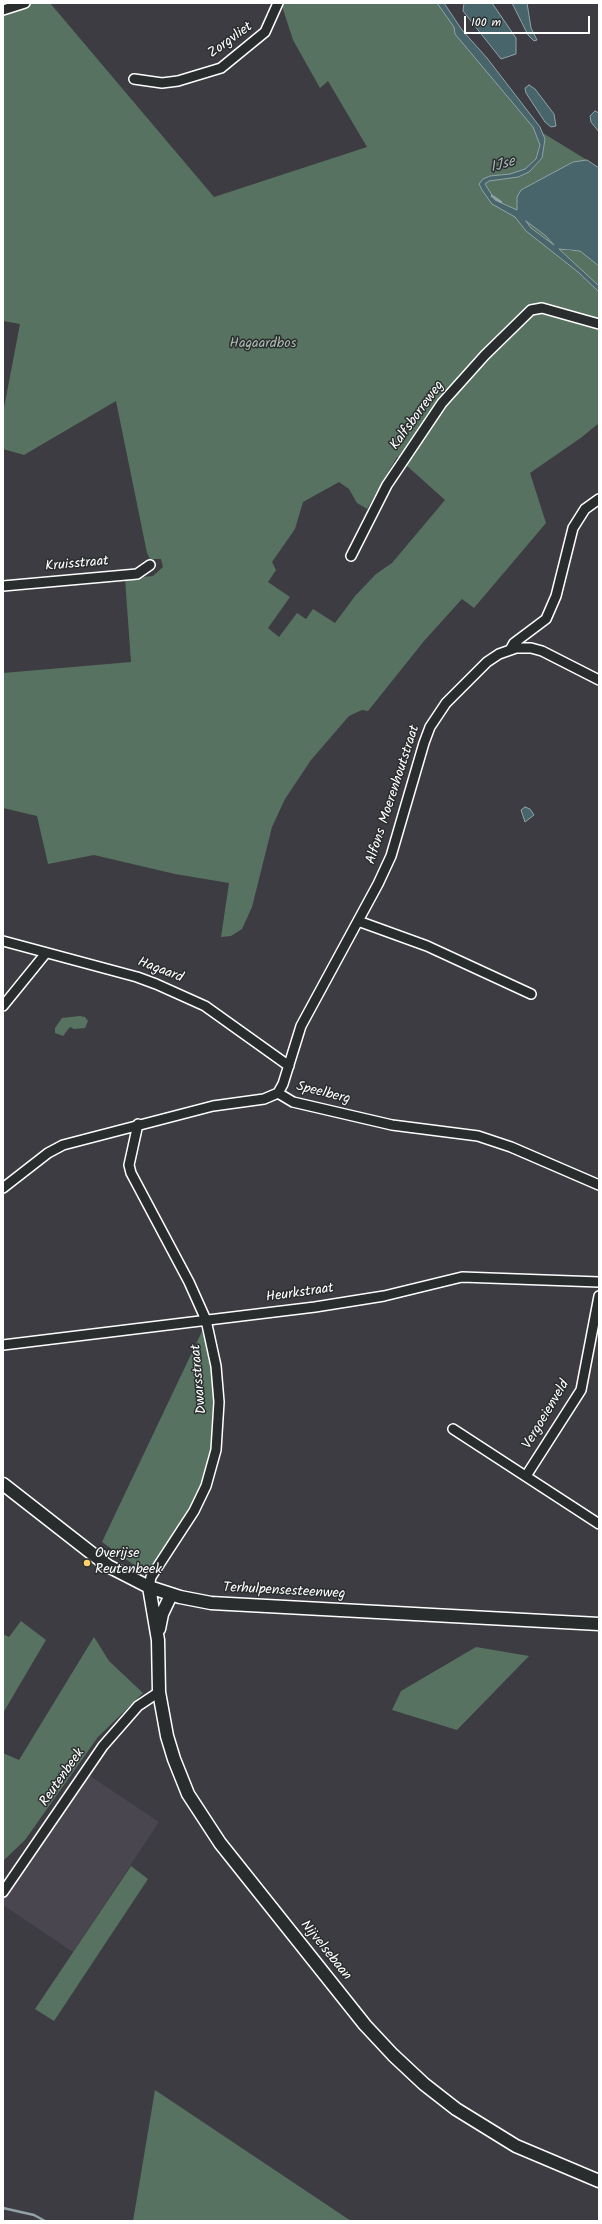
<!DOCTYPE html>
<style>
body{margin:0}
#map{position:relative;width:602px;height:2224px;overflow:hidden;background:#3d3c42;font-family:Kalam,sans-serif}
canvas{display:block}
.frame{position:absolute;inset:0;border:4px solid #fff;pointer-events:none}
.scale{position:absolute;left:464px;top:16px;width:126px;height:18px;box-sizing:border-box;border:2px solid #fff;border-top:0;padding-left:5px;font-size:12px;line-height:14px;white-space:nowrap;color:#fff;-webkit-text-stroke:3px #2a2d2e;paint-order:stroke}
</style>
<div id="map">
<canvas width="602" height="2224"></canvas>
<div class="frame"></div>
<div class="scale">100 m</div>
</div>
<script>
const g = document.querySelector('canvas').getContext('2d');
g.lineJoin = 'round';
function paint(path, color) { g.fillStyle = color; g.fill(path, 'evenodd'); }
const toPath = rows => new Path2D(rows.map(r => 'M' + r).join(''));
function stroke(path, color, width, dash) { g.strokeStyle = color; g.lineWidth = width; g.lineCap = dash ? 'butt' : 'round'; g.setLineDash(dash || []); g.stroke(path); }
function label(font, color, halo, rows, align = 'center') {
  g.font = font + ' Kalam,sans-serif'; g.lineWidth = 3; g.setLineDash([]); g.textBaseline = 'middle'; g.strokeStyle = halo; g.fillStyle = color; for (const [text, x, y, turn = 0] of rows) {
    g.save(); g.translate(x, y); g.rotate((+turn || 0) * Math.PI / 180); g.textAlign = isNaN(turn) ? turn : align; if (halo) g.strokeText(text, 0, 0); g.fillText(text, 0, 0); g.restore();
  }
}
paint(toPath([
 [87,1774,159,1822,73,1952,3,1905,3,1899]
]), '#4a4650');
paint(toPath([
 [3,3,50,3,214,197,367,147,328,81,320,88,293,40,281,3,442,3,538,130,587,160,573,162,521,217,546,236,558,248,569,251,580,251,599,266,599,423,582,437,530,473,546,523,474,608,462,599,424,641,368,711,362,710,349,716,311,760,285,799,272,827,252,907,242,929,231,936,221,937,229,883,175,874,94,855,48,864,37,816,3,808,3,673,131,662,125,579,153,576,163,567,161,559,150,559,147,553,116,401,24,455,3,449,3,413,20,324,3,321],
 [397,457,445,500,392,563,376,574,355,596,335,623,313,609,306,619,297,613,279,637,268,628,290,597,268,582,276,570,272,562,295,529,303,502,339,482,349,489,357,503,367,509],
 [80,1016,85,1017,88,1021,85,1028,74,1029,70,1027,63,1036,55,1033,55,1028,62,1018],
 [204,1327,214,1371,215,1439,208,1473,193,1508,148,1575,102,1542],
 [21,1621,46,1640,3,1713,3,1634,9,1637],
 [94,1637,109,1661,143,1693,98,1737,25,1840,3,1861,3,1753,19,1760],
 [476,1647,529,1656,457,1730,392,1710,401,1691],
 [131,1866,148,1879,54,2021,35,2009],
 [155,2090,351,2221,133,2221]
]), '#577260');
const water = toPath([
 [437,3,444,3,462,30,487,58,540,127,545,139,542,158,529,172,518,177,489,181,485,184,495,200,517,210,517,197,521,190,573,162,587,160,599,168,599,266,580,251,559,249,599,286,599,292,578,272,526,231,515,217,492,204,482,190,479,184,483,179,490,176,510,174,525,169,536,159,540,145,533,127,455,34,454,27,437,3],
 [526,221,546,236,554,245,531,228,526,221],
 [464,3,492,3,516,38,516,54,501,59,463,11,464,3],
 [512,3,527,3,531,28,537,40,534,41,528,35,512,3],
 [529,85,535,89,554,114,556,126,551,127,545,122,526,93,525,88,529,85],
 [595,111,599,113,599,132,591,122,590,116,595,111],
 [525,807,530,809,534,815,525,822,521,810,525,807]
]);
paint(water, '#47656a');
stroke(water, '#91a3a6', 1);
stroke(toPath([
 [492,196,501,202],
 [3,2208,34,2215,45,2221]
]), '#91a3a6', 2.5);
const minor = toPath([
 [3,10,25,3],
 [134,79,162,83,178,81,221,68,265,32,278,3],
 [351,556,387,485,442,403,485,355,531,310,542,308,599,324],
 [3,586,137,574,150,565],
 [510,650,514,643,546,619,556,596,573,528,585,509,599,499],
 [358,921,427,946,531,994],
 [3,941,137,977,156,984,205,1006,289,1066],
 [3,1006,46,953],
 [278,1093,293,1102,392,1125,478,1136,511,1147,599,1185],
 [138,1124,129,1165,131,1173,189,1282,206,1320,216,1366,219,1402,216,1450,206,1486,194,1511,151,1577,149,1587],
 [3,1188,48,1153,63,1145,213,1106,264,1099,278,1093,283,1084,301,1026,378,884,391,856,424,743,430,727,446,703,487,662,499,654,516,648,531,648,542,651,599,680],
 [3,1345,315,1307,384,1296,462,1277,599,1282],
 [453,1429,599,1524],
 [526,1476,581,1390,599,1296],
 [3,1892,103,1746,138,1706,159,1692]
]);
const major = toPath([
 [3,1484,108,1566,149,1587,180,1597,211,1603,599,1624],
 [149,1587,158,1640,159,1692,167,1736,174,1759,188,1794,220,1843,365,2025,393,2055,424,2084,456,2109,516,2146,599,2181],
 [159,1629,162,1614,171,1595]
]);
stroke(minor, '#fff', 12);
stroke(major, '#fff', 15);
stroke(minor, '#2a2d2e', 9);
stroke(major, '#2a2d2e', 12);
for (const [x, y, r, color] of [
 [87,1563,4,"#ffd166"]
]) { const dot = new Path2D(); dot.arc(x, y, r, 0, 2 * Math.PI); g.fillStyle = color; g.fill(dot); stroke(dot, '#2a2d2e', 1.5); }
label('14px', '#fff', '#2a2d2e', [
 ["Zorgvliet",231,41,-36],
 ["Kalfsborreweg",418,416,-54],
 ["Kruisstraat",77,565,-5],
 ["Alfons Moerenhoutstraat",394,795,-72],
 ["Hagaard",160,971,21],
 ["Speelberg",323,1094,14],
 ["Heurkstraat",300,1294,-8],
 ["Dwarsstraat",200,1379,-95],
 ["Vergoeienveld",547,1415,-59],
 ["Terhulpensesteenweg",284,1592,3],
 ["Reutenbeek",63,1778,-55],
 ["Nijvelsebaan",325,1951,51]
]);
label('14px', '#abb8b0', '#2a2d2e', [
 ["Hagaardbos",263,345]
]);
label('14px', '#fff', '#2a2d2e', [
 ["Overijse",95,1555],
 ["Reutenbeek",95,1571]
], 'left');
label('italic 15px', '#acbabc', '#2a2d2e', [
 ["IJse",503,166,-17]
]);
</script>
